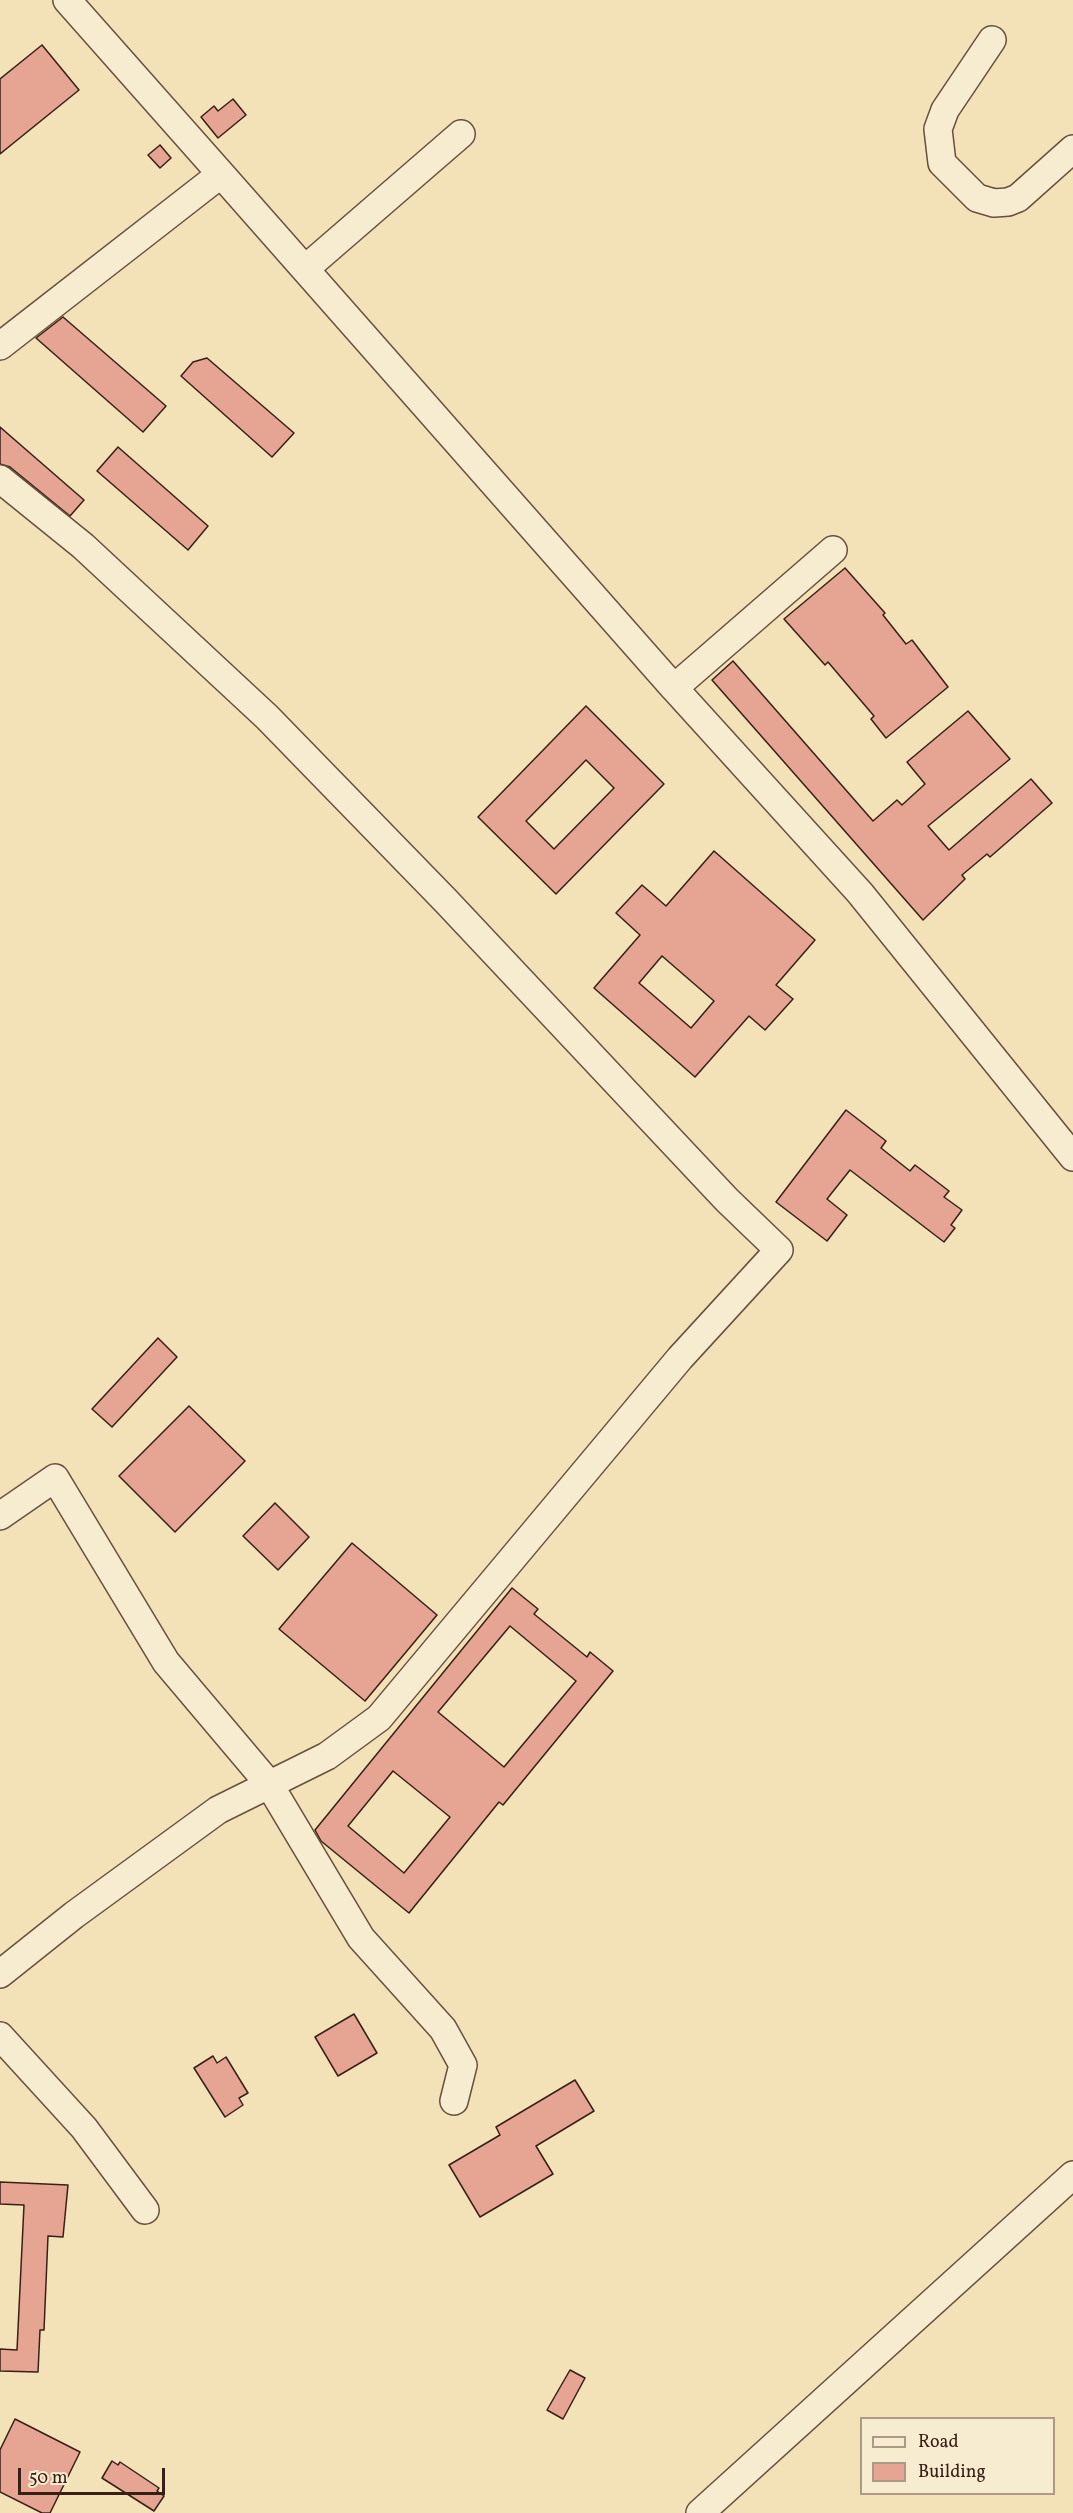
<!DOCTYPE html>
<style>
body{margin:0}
#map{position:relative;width:1073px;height:2513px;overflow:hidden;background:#f3e1b7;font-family:Vollkorn,serif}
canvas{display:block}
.legend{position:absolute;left:860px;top:2417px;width:195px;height:78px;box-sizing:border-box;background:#f7ecd0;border:2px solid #ab9a86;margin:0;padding:8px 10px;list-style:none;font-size:18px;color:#382017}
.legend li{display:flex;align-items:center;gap:12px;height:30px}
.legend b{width:30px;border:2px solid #ab9a86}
.scale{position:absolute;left:18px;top:2468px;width:147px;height:27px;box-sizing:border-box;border:3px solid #382017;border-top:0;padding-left:8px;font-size:18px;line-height:21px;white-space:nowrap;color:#382017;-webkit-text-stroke:4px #f7ecd0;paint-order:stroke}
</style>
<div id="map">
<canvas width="1073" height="2513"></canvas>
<ul class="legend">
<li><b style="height:8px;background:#f7ecd0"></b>Road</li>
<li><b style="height:16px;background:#e6a593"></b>Building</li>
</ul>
<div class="scale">50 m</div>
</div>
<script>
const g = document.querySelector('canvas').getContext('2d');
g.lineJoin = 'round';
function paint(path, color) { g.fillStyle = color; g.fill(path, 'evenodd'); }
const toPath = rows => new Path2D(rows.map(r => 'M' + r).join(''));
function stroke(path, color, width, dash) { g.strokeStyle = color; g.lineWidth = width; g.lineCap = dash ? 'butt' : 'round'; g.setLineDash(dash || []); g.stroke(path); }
const building = toPath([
 [42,45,79,90,0,154,0,79,42,45],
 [233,99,246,115,218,138,201,117,214,106,218,111,233,99],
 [160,145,171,158,160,168,148,155,160,145],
 [63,317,166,406,143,432,36,338,63,317],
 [207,358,294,433,272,457,181,376,193,362,207,358],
 [0,427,84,500,70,516,10,467,0,464,0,427],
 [118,447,208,526,188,550,97,471,118,447],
 [845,568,885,613,883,615,906,644,912,640,948,687,886,738,871,719,874,716,828,662,825,665,784,619,845,568],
 [733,661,873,821,897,800,902,805,925,784,907,762,968,711,1010,759,928,826,949,850,1031,779,1052,803,990,857,987,854,962,875,965,879,923,920,712,680,733,661],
 [586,706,664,784,556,894,478,817,586,706],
 [586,760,614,788,554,849,526,821,586,760],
 [714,851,815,940,776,985,793,999,765,1030,749,1016,695,1077,594,988,640,935,616,913,642,885,666,906,714,851],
 [662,956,714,1001,691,1028,639,983,662,956],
 [846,1110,886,1141,881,1148,910,1171,915,1165,949,1191,944,1197,962,1210,951,1225,955,1228,944,1242,850,1170,827,1199,847,1215,827,1241,776,1202,846,1110],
 [158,1338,177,1357,112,1427,92,1409,158,1338],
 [189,1406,245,1461,175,1532,119,1476,189,1406],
 [275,1503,309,1537,278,1570,243,1536,275,1503],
 [352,1543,437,1615,365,1701,279,1629,352,1543],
 [512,1588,538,1609,534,1614,587,1657,590,1652,613,1671,503,1805,499,1802,409,1913,321,1841,315,1830,512,1588],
 [510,1626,576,1681,504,1767,438,1712,510,1626],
 [393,1771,450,1817,404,1873,348,1826,393,1771],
 [354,2014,377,2053,338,2076,315,2037,354,2014],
 [213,2056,217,2063,226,2057,248,2093,239,2098,243,2105,225,2117,194,2068,213,2056],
 [575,2080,594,2111,536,2146,553,2174,480,2217,449,2165,500,2135,496,2127,575,2080],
 [0,2182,68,2185,63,2237,48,2236,44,2330,40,2330,38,2372,0,2371,0,2349,17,2350,24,2205,0,2204,0,2182],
 [570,2370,585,2378,563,2419,547,2410,570,2370],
 [15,2419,80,2452,50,2513,42,2513,0,2492,0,2450,15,2419],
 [112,2461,118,2465,120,2462,159,2488,157,2491,164,2496,154,2511,102,2478,112,2461]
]);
paint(building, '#e6a593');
stroke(building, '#382017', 1.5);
const minor = toPath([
 [67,0,221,174],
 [992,40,945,110,938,129,942,163,977,198,994,203,1008,202,1018,198,1073,149],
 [305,269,461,134],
 [0,346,221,174,674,688],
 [0,479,83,546,267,717,446,901,727,1200,779,1250,680,1358,379,1718,327,1756,218,1810,74,1915,0,1974],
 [833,550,674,688,860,893,1073,1157],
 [0,1516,55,1478,166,1662,269,1784,361,1938,443,2029,463,2065,454,2101],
 [0,2036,84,2128,145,2210],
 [700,2513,1073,2175]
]);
stroke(minor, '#67503f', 30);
stroke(minor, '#f7ecd0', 27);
</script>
